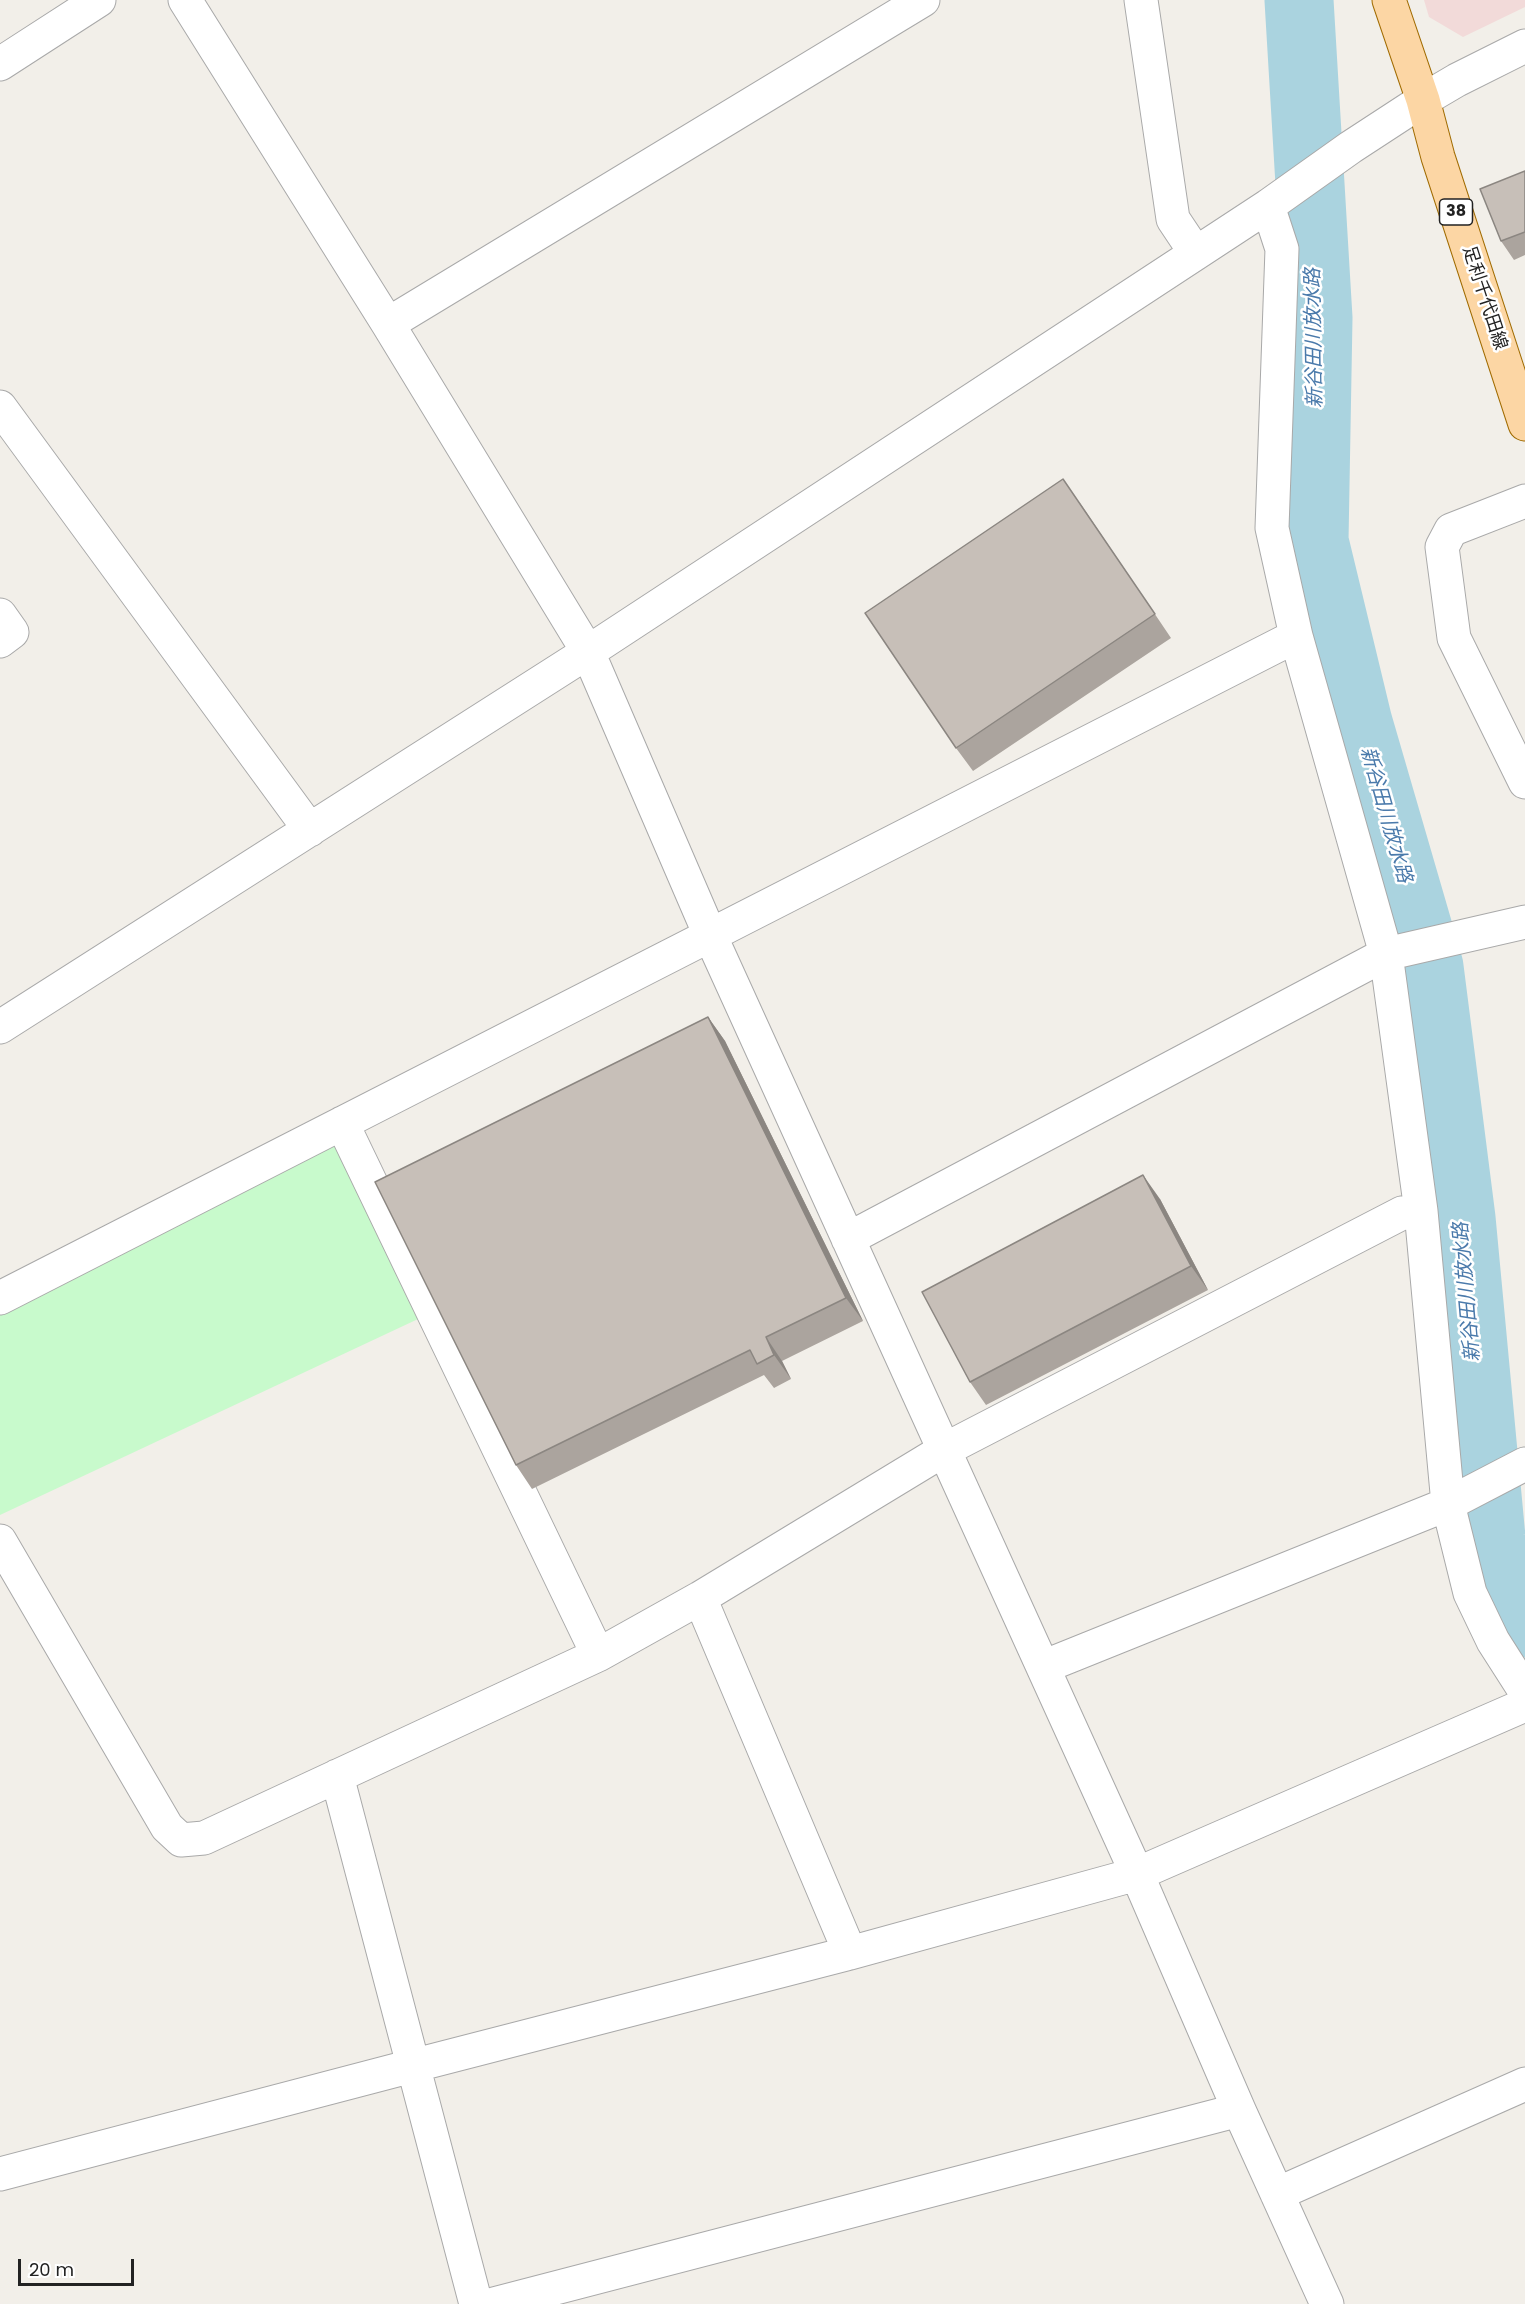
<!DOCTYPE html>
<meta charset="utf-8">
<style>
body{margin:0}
#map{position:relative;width:1525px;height:2304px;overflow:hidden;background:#f2efe9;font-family:Poppins,sans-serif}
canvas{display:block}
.scale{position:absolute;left:18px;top:2259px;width:116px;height:27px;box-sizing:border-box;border:3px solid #222;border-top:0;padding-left:8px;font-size:18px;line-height:21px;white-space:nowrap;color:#222;-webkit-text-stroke:4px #fff;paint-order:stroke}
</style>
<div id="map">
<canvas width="1525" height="2304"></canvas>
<div class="scale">20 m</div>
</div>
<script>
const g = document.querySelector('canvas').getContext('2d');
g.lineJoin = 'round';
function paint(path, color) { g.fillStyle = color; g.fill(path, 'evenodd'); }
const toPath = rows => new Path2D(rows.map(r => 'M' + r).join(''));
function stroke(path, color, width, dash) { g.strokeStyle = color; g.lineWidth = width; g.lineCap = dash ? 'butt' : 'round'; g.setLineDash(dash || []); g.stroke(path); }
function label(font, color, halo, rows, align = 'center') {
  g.font = font + ' Poppins,"Noto Sans JP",sans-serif'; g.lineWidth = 5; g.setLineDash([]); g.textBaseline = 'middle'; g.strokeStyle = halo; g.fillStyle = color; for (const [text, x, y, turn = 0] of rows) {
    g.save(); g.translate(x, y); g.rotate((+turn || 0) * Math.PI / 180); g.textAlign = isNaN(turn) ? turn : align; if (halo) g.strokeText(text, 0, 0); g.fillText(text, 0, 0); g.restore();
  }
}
paint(toPath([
 [1424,0,1525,0,1525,7,1463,37,1429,17]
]), '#f2dad9');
paint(toPath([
 [342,1123,433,1312,0,1515,0,1298]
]), '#c8facc');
stroke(toPath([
 [1299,0,1318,318,1314,541,1358,723,1429,967,1461,1218,1491,1538,1525,1623]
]), '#aad3df', 69);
const minor = toPath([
 [185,0,388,324,588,652,710,935,1137,1874,1239,2110,1327,2304],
 [1141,0,1173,219,1195,252],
 [0,64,99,0],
 [1268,206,1282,249,1272,528,1296,636,1386,954,1421,1211,1448,1504,1470,1593,1493,1641,1525,1691],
 [388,324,923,0],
 [0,407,310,830],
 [1525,501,1451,530,1442,547,1454,638,1525,782],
 [0,615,12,632,0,641],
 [0,1027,588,652,1268,206,1351,147,1423,100,1457,80,1525,46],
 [342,1123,598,1655],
 [848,1239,1386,954,1525,922],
 [0,1298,1296,636],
 [0,1541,167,1827,181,1840,204,1838,598,1655,700,1598,944,1450,1402,1213,1421,1211],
 [700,1598,850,1953],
 [1043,1667,1448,1504,1525,1464],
 [337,1776,476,2304],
 [0,2174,412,2066,850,1953,1137,1874,1525,1705],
 [1277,2194,1525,2084],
 [494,2304,1239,2110]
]);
const major = toPath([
 [1389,0,1423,100,1438,157,1525,424]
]);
stroke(minor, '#a9a9a9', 35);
stroke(major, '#a06b00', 35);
stroke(minor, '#fff', 33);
stroke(major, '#fcd6a4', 33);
paint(toPath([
 [1525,171,1525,255,1514,260,1501,241],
 [1080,503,1171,638,973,771,956,748],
 [708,1017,725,1041,863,1321,782,1361,791,1379,774,1388,764,1375,532,1489,516,1465],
 [1160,1199,1208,1290,986,1405,970,1382]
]), '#aba49e');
paint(toPath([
 [708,1017,725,1041,863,1321,846,1298],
 [1143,1175,1160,1199,1208,1290,1191,1266],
 [766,1337,782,1361,791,1379,774,1355]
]), '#8b8681');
const building = toPath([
 [1525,171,1525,232,1501,241,1480,189,1525,171],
 [1063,479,1155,614,956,748,865,613,1063,479],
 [708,1017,846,1298,766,1337,774,1355,757,1364,750,1350,516,1465,375,1182,708,1017],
 [1143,1175,1191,1266,970,1382,922,1292,1143,1175]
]);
paint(building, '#c7bfb8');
stroke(building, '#8b8681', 1.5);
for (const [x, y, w] of [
 [1456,212,33]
]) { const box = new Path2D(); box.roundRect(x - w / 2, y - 13, w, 26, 4.5); g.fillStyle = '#fff'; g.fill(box); stroke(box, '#222', 1.5); }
label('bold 16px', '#222', null, [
 ["38",1456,212]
]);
label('18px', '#222', '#fff', [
 ["足利千代田線",1484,298,72]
]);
label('italic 20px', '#4a7aab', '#fff', [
 ["新谷田川放水路",1315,338,-91],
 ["新谷田川放水路",1385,815,74],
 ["新谷田川放水路",1468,1292,-95]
]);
</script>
